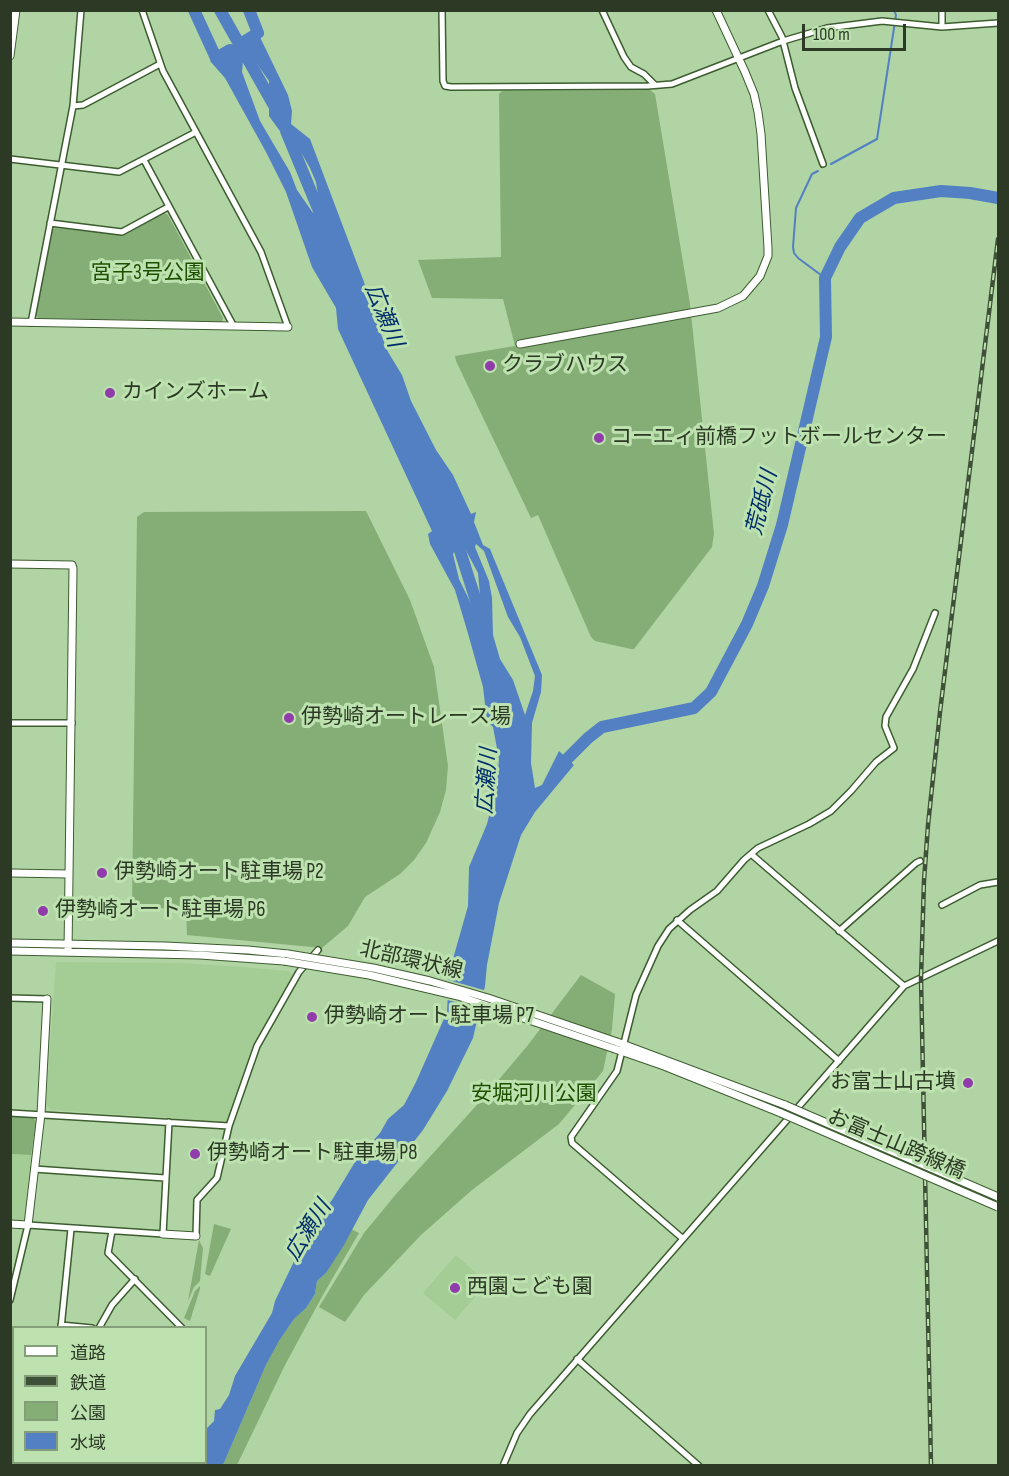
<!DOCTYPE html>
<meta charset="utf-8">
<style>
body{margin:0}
#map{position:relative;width:1009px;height:1476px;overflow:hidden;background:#b0d4a3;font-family:"Sofia Sans Condensed","Noto Sans JP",sans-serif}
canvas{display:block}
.frame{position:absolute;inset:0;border:12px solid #2b3925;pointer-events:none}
.legend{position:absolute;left:12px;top:1326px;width:195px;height:138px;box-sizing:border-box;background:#bde2af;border:2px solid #839e78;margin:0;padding:8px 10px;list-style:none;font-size:18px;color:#2b3925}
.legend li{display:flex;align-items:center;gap:12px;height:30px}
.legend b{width:30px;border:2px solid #839e78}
.scale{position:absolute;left:802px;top:24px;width:104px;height:27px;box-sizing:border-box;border:3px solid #2b3925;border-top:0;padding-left:8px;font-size:18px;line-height:21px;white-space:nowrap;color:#2b3925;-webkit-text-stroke:4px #bde2af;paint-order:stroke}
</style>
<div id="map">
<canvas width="1009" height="1476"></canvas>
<div class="frame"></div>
<ul class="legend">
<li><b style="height:8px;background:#fff"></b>道路</li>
<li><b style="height:8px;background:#3f5038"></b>鉄道</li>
<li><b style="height:16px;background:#85ad76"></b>公園</li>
<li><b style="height:16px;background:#5280c3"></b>水域</li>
</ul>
<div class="scale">100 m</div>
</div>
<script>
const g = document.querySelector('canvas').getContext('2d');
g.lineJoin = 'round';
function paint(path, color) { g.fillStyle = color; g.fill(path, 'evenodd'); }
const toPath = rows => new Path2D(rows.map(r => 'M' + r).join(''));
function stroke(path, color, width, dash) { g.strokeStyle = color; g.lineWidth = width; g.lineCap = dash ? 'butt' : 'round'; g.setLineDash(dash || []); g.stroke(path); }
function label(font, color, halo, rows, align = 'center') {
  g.font = font + ' "Sofia Sans Condensed","Noto Sans JP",sans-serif'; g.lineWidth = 6; g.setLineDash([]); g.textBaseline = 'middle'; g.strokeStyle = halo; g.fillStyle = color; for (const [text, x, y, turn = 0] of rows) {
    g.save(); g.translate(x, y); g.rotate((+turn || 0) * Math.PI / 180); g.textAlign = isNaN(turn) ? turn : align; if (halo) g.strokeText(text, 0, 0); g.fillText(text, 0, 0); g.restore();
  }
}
paint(toPath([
 [56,962,182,963,241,967,289,971,292,976,256,1043,227,1122,176,1120,175,1118,51,1110,46,1104],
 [10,1154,31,1155,25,1218,21,1221,11,1220],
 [456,1255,487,1283,455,1320,423,1293]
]), '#a4cd95');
paint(toPath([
 [650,90,655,94,690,304,714,534,712,547,634,649,631,649,595,641,591,637,538,515,531,518,456,361,455,356,515,346,503,299,432,298,418,260,501,257,499,94,502,91],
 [164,213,168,215,223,318,222,322,38,318,36,315,53,229,56,228,125,235],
 [366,511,410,600,434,667,448,766,446,790,440,812,426,843,414,860,400,874,365,897,348,926,322,948,187,935,186,909,132,907,137,517,144,512],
 [581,975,615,994,612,1029,603,1071,559,1124,472,1190,421,1235,364,1295,345,1322,319,1307,364,1233,397,1193,485,1096,528,1045],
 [10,1116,33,1118,36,1121,31,1155,11,1154],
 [214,1224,231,1229,210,1276,205,1274],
 [351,1229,359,1233,324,1293,285,1365,237,1465,223,1465,266,1365,279,1341,294,1319,306,1308,315,1294,317,1281,326,1273],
 [199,1240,203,1248,200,1281,194,1287,188,1301],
 [200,1286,200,1289,190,1321,184,1318,195,1291]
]), '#85ad76');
paint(toPath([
 [258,33,288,95,292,111,291,124,310,139,364,282,373,314,388,352,402,375,411,401,436,450,453,475,471,514,476,512,474,522,483,545,490,549,542,675,541,692,532,723,531,763,535,788,542,785,559,751,574,765,535,812,521,835,499,903,487,965,485,986,473,1038,447,1091,423,1130,368,1200,344,1245,326,1273,317,1281,315,1294,306,1308,294,1319,279,1341,266,1365,223,1465,185,1466,187,1463,206,1462,207,1428,214,1421,215,1410,220,1409,229,1395,235,1376,272,1313,275,1301,298,1253,307,1240,310,1228,332,1200,355,1162,380,1133,388,1119,404,1105,416,1082,447,1012,449,973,468,906,469,867,487,824,497,784,499,759,493,727,487,721,483,687,467,630,455,590,430,544,428,534,432,531,338,329,336,308,312,267,286,192,266,152,225,78,210,61],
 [243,61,255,61,269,81,269,116,282,134,302,154,310,168,316,182,321,214,313,213,297,190,290,172,260,121,242,72],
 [462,543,478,573,482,617,480,622,459,579,453,554,458,545],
 [476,544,484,551,508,617,520,637,535,676,533,691,525,715,513,680,500,659,493,635,492,598,489,581,475,547]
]), '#5280c3');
paint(toPath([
 [445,979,487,991,483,1010,444,999]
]), '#b0d4a3');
stroke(toPath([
 [831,164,877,139,896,15,894,10],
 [818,171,812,174,796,208,793,247,794,253,798,258,825,278]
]), '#5280c3', 2);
stroke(toPath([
 [194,10,216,58,230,50],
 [220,10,276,109],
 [245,41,258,33,249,10],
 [286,131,326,228],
 [454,532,486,632],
 [558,773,567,759,588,738,602,727,694,708,711,692,747,624,763,586,782,525,826,337,825,278,840,247,860,218,894,198,941,191,970,193,998,198]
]), '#5280c3', 12);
const minor = toPath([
 [142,10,163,71,261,252,288,327],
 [442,10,443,81,445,86,451,87,648,86,672,84,783,41,827,28,882,21,942,27,998,23],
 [602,10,624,57,631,67,644,74,655,85],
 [768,10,782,37,795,88,823,164],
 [942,10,942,27],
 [73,106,83,105,160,64],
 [10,159,119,172,196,132],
 [144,160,233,325],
 [50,223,122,232,168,207],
 [31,323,73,106,81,10],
 [10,723,72,723],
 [751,854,904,986],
 [942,905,980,885,998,882],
 [677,920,839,1061],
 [839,931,916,863,920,861],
 [10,998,47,999],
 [10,1113,229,1126,257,1046,299,972,318,950],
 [34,1169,165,1178],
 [112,1231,108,1253,182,1328],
 [196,1236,197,1200,217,1178,229,1126],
 [682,1238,572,1143,571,1137,617,1071,636,995,658,946,669,929,690,910,717,891,744,860,758,848,809,824,831,811,851,791,876,762,894,748,885,726,886,717,913,669,935,613],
 [10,1300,28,1225,163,1234,169,1122],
 [61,1325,92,1328],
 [61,1328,71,1229],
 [99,1328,112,1305,135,1279],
 [10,1356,14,1356],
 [577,1359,699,1466],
 [130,1466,131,1462],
 [503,1466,517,1433,530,1414,904,986,998,941]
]);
const tertiary = toPath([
 [10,56,16,10],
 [10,322,288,327],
 [520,344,718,308,743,296,760,276,768,256,768,248,761,134,758,112,754,94,745,72,716,10],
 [10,564,72,565,73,568,68,952],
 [10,873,69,874],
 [10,943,165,946,248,950,288,954],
 [10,951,200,955,284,961],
 [617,1042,785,1105],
 [615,1049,664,1066,781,1113],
 [10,1224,28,1225,41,1114,47,999],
 [163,1234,196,1236],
 [10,1434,14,1435],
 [181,1462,199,1466],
 [46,1466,47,1462]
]);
stroke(minor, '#3d5d30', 8);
stroke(tertiary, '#3d5d30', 9);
stroke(minor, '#fff', 5);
stroke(tertiary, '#fff', 7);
const rail = toPath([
 [931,1466,921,978,924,881,928,825,940,712,998,239]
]);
stroke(rail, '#3f5038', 4.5);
stroke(rail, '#bde2af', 2, [7]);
const tertiaryBridge = toPath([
 [288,954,373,968,430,981,488,998,617,1042],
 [284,961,369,975,458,996,615,1049],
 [785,1105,998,1197],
 [781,1113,998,1207]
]);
stroke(tertiaryBridge, '#3d5d30', 9, []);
stroke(tertiaryBridge, '#fff', 7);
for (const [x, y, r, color] of [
 [490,366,6,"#903caa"],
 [110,393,6,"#903caa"],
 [599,438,6,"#903caa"],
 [289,718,6,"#903caa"],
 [102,873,6,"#903caa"],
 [43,911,6,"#903caa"],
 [312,1017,6,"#903caa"],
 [968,1083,6,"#903caa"],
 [195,1154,6,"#903caa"],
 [455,1288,6,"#903caa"]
]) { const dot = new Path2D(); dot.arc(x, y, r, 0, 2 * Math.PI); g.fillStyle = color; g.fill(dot); stroke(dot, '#bde2af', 2); }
label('21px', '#1e4f00', '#bde2af', [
 ["宮子3号公園",148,274],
 ["安堀河川公園",534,1095]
]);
label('21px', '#2b3925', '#bde2af', [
 ["クラブハウス",502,366],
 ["カインズホーム",122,393],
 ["コーエィ前橋フットボールセンター",611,438],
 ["伊勢崎オートレース場",301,718],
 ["伊勢崎オート駐車場 P2",114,873],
 ["伊勢崎オート駐車場 P6",55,911],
 ["伊勢崎オート駐車場 P7",324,1017],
 ["お富士山古墳",956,1083,"right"],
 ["伊勢崎オート駐車場 P8",207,1154],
 ["西園こども園",467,1288]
], 'left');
label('21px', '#2b3925', '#bde2af', [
 ["北部環状線",411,961,13],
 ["お富士山跨線橋",896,1145,23]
]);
label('italic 22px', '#002e6a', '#bde2af', [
 ["広瀬川",383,316,68],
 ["荒砥川",763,503,-76],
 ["広瀬川",488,781,-86],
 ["広瀬川",309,1231,-58]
]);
</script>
